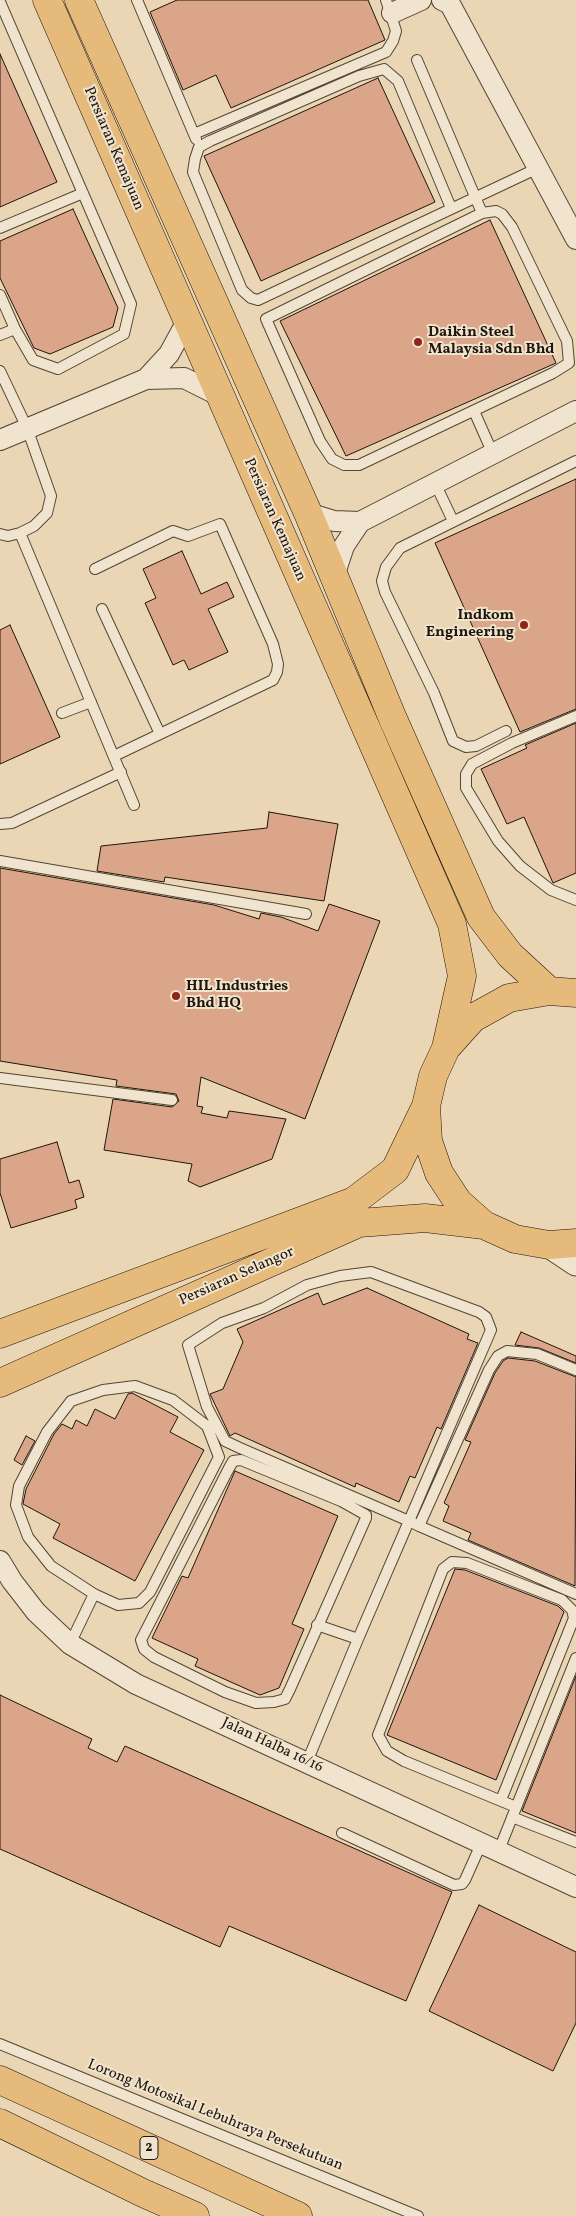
<!DOCTYPE html>
<style>
body{margin:0}
canvas{display:block;background:#ead5b4}
</style>
<canvas width="576" height="2216"></canvas>
<script>
const g = document.querySelector('canvas').getContext('2d');
g.lineJoin = 'round';
function paint(path, color) { g.fillStyle = color; g.fill(path, 'evenodd'); }
const toPath = rows => new Path2D(rows.map(r => 'M' + r).join(''));
function stroke(path, color, width, dash) { g.strokeStyle = color; g.lineWidth = width; g.lineCap = dash ? 'butt' : 'round'; g.setLineDash(dash || []); g.stroke(path); }
function label(font, color, halo, rows, align = 'center') {
  g.font = font + ' Vollkorn,serif'; g.lineWidth = 4; g.setLineDash([]); g.textBaseline = 'middle'; g.strokeStyle = halo; g.fillStyle = color; for (const [text, x, y, turn = 0] of rows) {
    g.save(); g.translate(x, y); g.rotate((+turn || 0) * Math.PI / 180); g.textAlign = isNaN(turn) ? turn : align; if (halo) g.strokeText(text, 0, 0); g.fillText(text, 0, 0); g.restore();
  }
}
const building = toPath([
 [177,0,368,0,385,40,231,108,216,75,183,90,150,12,177,0],
 [0,54,57,182,0,207,0,54],
 [378,78,435,202,261,281,204,156,378,78],
 [73,209,118,308,113,327,50,354,34,348,0,278,0,241,73,209],
 [490,220,556,363,346,456,280,321,490,220],
 [576,479,576,709,520,732,435,543,576,479],
 [182,551,201,594,227,582,234,597,208,609,228,652,189,670,184,660,173,665,145,603,156,598,143,569,182,551],
 [10,625,60,737,0,764,0,630,10,625],
 [576,723,576,873,553,883,524,817,507,824,481,769,527,748,525,745,576,723],
 [269,812,338,824,324,901,165,877,164,882,97,871,101,846,267,828,269,812],
 [0,868,214,905,259,919,261,913,281,917,318,931,329,904,380,921,305,1119,201,1077,197,1106,203,1107,201,1113,227,1118,229,1111,286,1119,272,1159,200,1187,188,1181,192,1164,104,1150,113,1099,172,1107,179,1101,176,1094,116,1086,117,1080,0,1061,0,868],
 [57,1142,69,1183,79,1180,84,1197,75,1200,77,1208,11,1228,0,1193,0,1159,57,1142],
 [367,1288,469,1334,467,1339,478,1343,441,1429,437,1427,415,1478,410,1476,399,1502,356,1483,355,1487,235,1433,230,1436,210,1394,223,1389,243,1342,237,1329,318,1293,323,1305,367,1288],
 [521,1332,576,1356,576,1363,539,1348,515,1345,521,1332],
 [508,1358,535,1361,576,1377,575,1586,468,1540,471,1533,443,1521,449,1506,444,1503,471,1442,465,1440,495,1373,503,1361,508,1358],
 [132,1393,178,1417,170,1432,204,1450,135,1581,53,1538,60,1524,23,1504,26,1489,54,1434,62,1424,72,1429,76,1420,87,1426,95,1409,115,1419,128,1394,132,1393],
 [26,1436,35,1441,22,1465,14,1460,26,1436],
 [235,1471,338,1516,292,1624,304,1629,279,1688,260,1695,195,1666,198,1659,152,1638,182,1576,188,1578,235,1471],
 [455,1569,465,1570,558,1606,564,1612,496,1780,387,1735,455,1569],
 [576,1676,576,1833,522,1811,576,1676],
 [0,1695,92,1739,88,1748,117,1762,125,1746,452,1892,406,2001,229,1926,220,1947,0,1849,0,1695],
 [479,1905,576,1952,576,2023,553,2071,429,2011,479,1905]
]);
paint(building, '#daa589');
stroke(building, '#1f160c', 1);
const service = toPath([
 [137,0,196,139],
 [0,2,131,304,124,334,58,369,33,360,15,329,0,295],
 [417,60,482,213],
 [194,134,386,52,393,41,396,31,386,0],
 [451,208,398,81,384,69,359,76,210,141,199,147,195,159,193,172,242,290,251,298,258,300,538,168],
 [496,211,502,214,512,227,567,341,569,363,553,373,359,465,344,465,332,459,320,441,266,319,482,213,496,211],
 [0,228,83,193],
 [0,335,15,329],
 [0,371,27,428,51,496,47,513,34,526,20,533,8,536,0,534],
 [474,411,493,454],
 [435,483,453,521],
 [20,533,134,805],
 [95,569,173,531,188,536,220,524,273,644,278,664,277,672,273,680,114,756],
 [102,609,160,734],
 [62,713,91,702],
 [576,716,512,743,472,764,466,774,466,788,498,841,520,866,551,890,576,900],
 [506,731,476,746,466,747,453,741,434,693,385,592,382,581,386,567,400,548,576,461],
 [0,824,12,823,121,772],
 [0,861,306,914],
 [0,1078,172,1100],
 [576,1370,537,1354,507,1351,498,1356,489,1370,419,1526,576,1594],
 [241,1460,341,1501,366,1515,366,1518,290,1689,285,1699,274,1702,256,1703,225,1692,154,1657,144,1649,141,1640,228,1470,233,1461,241,1460],
 [317,1625,358,1639],
 [70,1644,94,1594,118,1605,139,1603,150,1592,219,1457,207,1426,173,1400,135,1386,103,1390,71,1401,47,1432,19,1486,16,1505,28,1537,51,1566,94,1594],
 [307,1762,358,1639,409,1521,491,1330,486,1317,479,1312,371,1272,340,1276,307,1285,264,1308,222,1323,188,1345,207,1407,225,1441,240,1448,409,1521,419,1526],
 [501,1800,574,1618,572,1610,562,1600,467,1563,452,1562,443,1569,378,1735,387,1751,404,1761,516,1807],
 [512,1817,576,1842],
 [342,1833,454,1885,462,1884,465,1880,482,1842],
 [499,1850,576,1658],
 [0,2044,418,2216]
]);
const minor = toPath([
 [442,0,450,4,576,239],
 [392,13,421,0],
 [146,379,169,354,187,321],
 [0,440,146,379,184,378,220,396],
 [308,513,334,521,360,522],
 [334,576,344,546,360,522,576,411],
 [0,1561,12,1581,36,1612,70,1644,136,1684,576,1887]
]);
const tertiary = toPath([
 [549,1245,576,1263]
]);
const primary = toPath([
 [47,0,452,924,462,976,446,1048],
 [79,0,308,513,393,719,481,917,510,955,549,991],
 [576,993,549,991,509,998,473,1018,446,1048,433,1076,426,1106,428,1141,439,1173,458,1202,484,1225,515,1239,549,1245,576,1243],
 [0,1334,354,1201,395,1170,426,1106],
 [0,1383,359,1223,425,1218,484,1225]
]);
const trunk = toPath([
 [0,2080,298,2216],
 [0,2123,143,2193,195,2216]
]);
stroke(service, '#524636', 12);
stroke(minor, '#524636', 22);
stroke(tertiary, '#524636', 27);
stroke(primary, '#1f160c', 29);
stroke(trunk, '#1f160c', 29);
stroke(service, '#f1e4ce', 10);
stroke(minor, '#f1e4ce', 20);
stroke(tertiary, '#f1e4ce', 25);
stroke(primary, '#e5ba7a', 28);
stroke(trunk, '#e5ba7a', 28);
for (const [x, y, r, color] of [
 [418,342,5,"#8f2418"],
 [524,625,5,"#8f2418"],
 [176,996,5,"#8f2418"]
]) { const dot = new Path2D(); dot.arc(x, y, r, 0, 2 * Math.PI); g.fillStyle = color; g.fill(dot); stroke(dot, '#f1e4ce', 2); }
for (const [x, y, w] of [
 [149,2148,18]
]) { const box = new Path2D(); box.roundRect(x - w / 2, y - 11.5, w, 23, 4); g.fillStyle = '#f1e4ce'; g.fill(box); stroke(box, '#1f160c', 1); }
label('bold 14px', '#1f160c', null, [
 ["2",149,2148]
]);
label('15px', '#1f160c', '#f1e4ce', [
 ["Persiaran Kemajuan",113,149,67],
 ["Persiaran Kemajuan",274,520,66],
 ["Persiaran Selangor",237,1277,-24],
 ["Jalan Halba 16/16",272,1746,25],
 ["Lorong Motosikal Lebuhraya Persekutuan",215,2116,22]
]);
label('bold 15px', '#1f160c', '#f1e4ce', [
 ["Daikin Steel",428,333],
 ["Malaysia Sdn Bhd",428,350],
 ["Indkom",514,616,"right"],
 ["Engineering",514,633,"right"],
 ["HIL Industries",186,987],
 ["Bhd HQ",186,1004]
], 'left');
</script>
